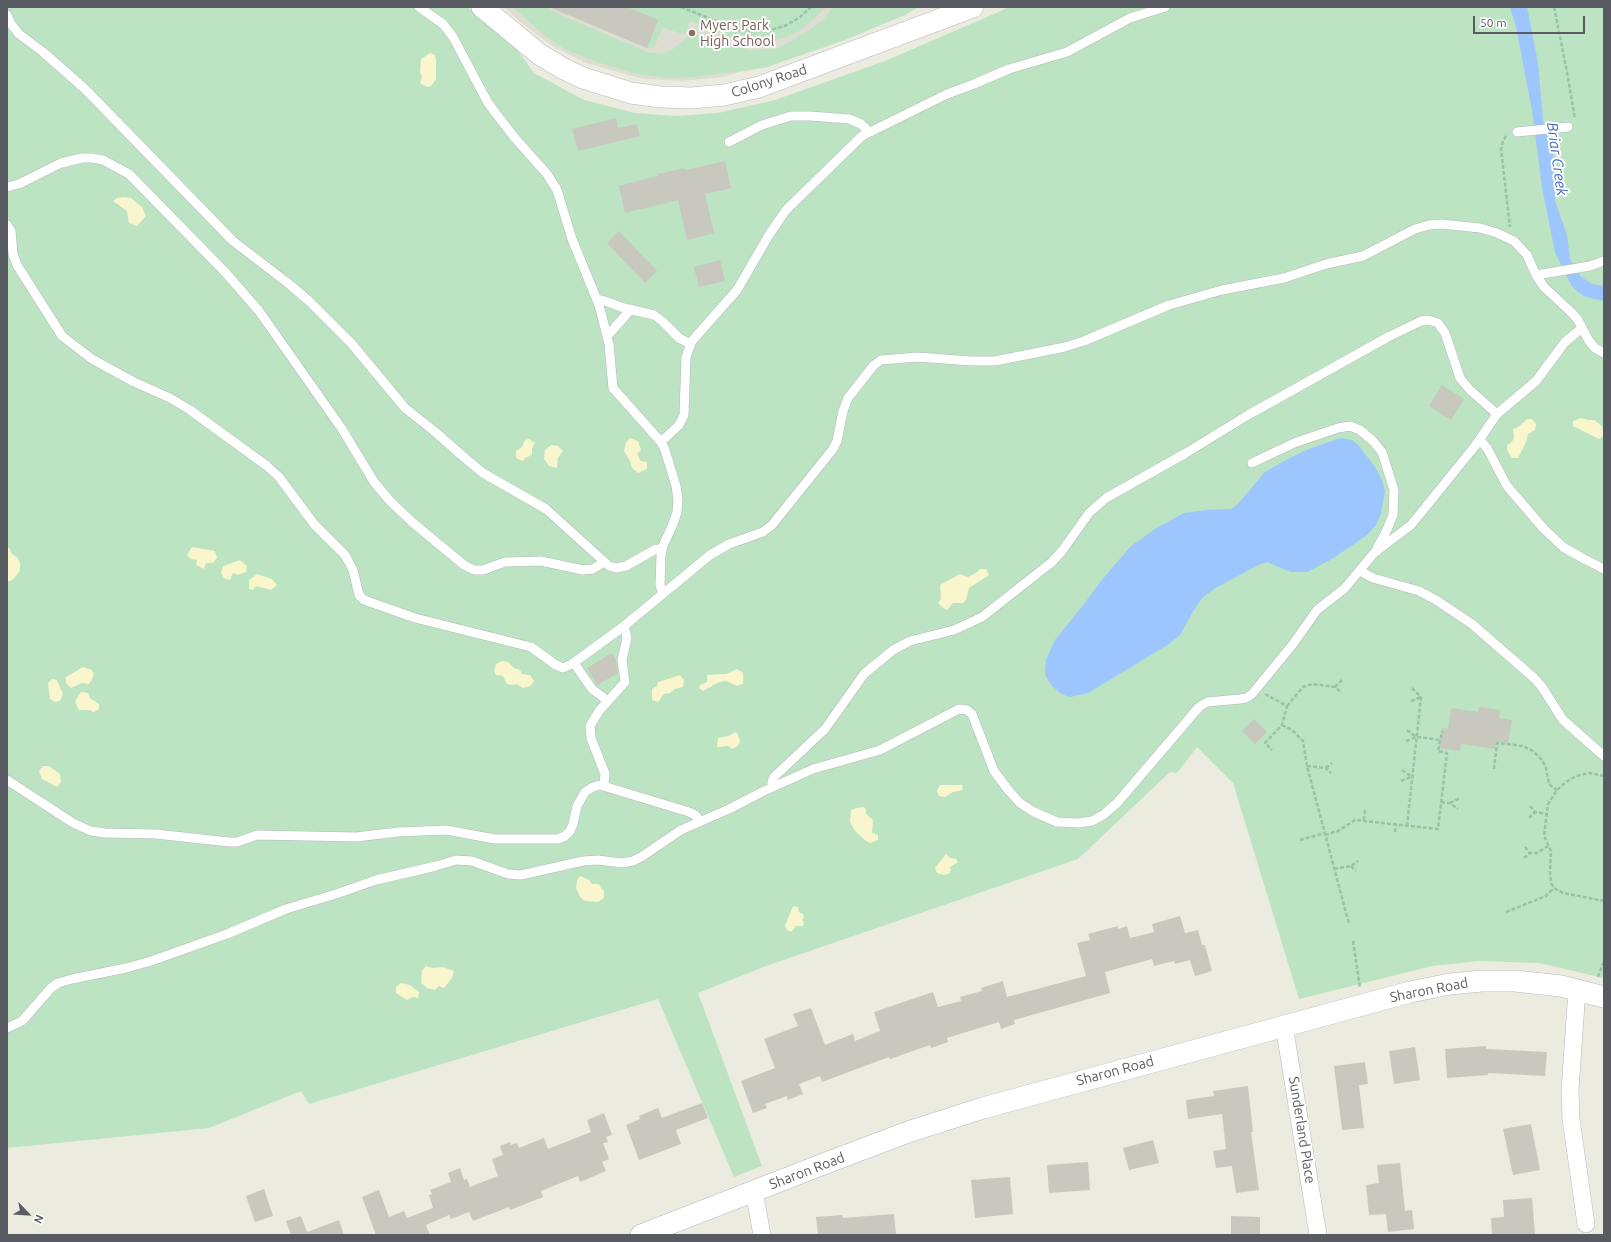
<!DOCTYPE html>
<style>
body{margin:0}
#map{position:relative;width:1611px;height:1242px;overflow:hidden;background:#ecebdf;font-family:Ubuntu,sans-serif}
canvas{display:block}
.frame{position:absolute;inset:0;border:8px solid #585b61;pointer-events:none}
.north{position:absolute;left:8px;top:1194px;width:40px;height:40px;-webkit-text-stroke:3px #fff;paint-order:stroke;rotate:115deg;font-size:11px;font-weight:700;line-height:16px;text-align:center;color:#585b61}
.north::after{content:'';display:block;margin:auto;width:14px;height:18px;background:#585b61;clip-path:polygon(50% 0,100% 100%,50% 72%,0 100%)}
.scale{position:absolute;left:1473px;top:16px;width:112px;height:18px;box-sizing:border-box;border:2px solid #585b61;border-top:0;padding-left:5px;font-size:12px;line-height:14px;white-space:nowrap;color:#585b61;-webkit-text-stroke:3px #fff;paint-order:stroke}
</style>
<div id="map">
<canvas width="1611" height="1242"></canvas>
<div class="frame"></div>
<div class="north">N</div>
<div class="scale">50 m</div>
</div>
<script>
const g = document.querySelector('canvas').getContext('2d');
g.lineJoin = 'round';
function paint(path, color) { g.fillStyle = color; g.fill(path, 'evenodd'); }
const toPath = rows => new Path2D(rows.map(r => 'M' + r).join(''));
function stroke(path, color, width, dash) { g.strokeStyle = color; g.lineWidth = width; g.lineCap = dash ? 'butt' : 'round'; g.setLineDash(dash || []); g.stroke(path); }
function label(font, color, halo, rows, align = 'center') {
  g.font = font + ' Ubuntu,sans-serif'; g.lineWidth = 4; g.setLineDash([]); g.textBaseline = 'middle'; g.strokeStyle = halo; g.fillStyle = color; for (const [text, x, y, turn = 0] of rows) {
    g.save(); g.translate(x, y); g.rotate((+turn || 0) * Math.PI / 180); g.textAlign = isNaN(turn) ? turn : align; if (halo) g.strokeText(text, 0, 0); g.fillText(text, 0, 0); g.restore();
  }
}
paint(toPath([
 [504,7,916,7,760,67,722,77,682,81,643,79,586,63,551,45,519,21]
]), '#ddddd1');
paint(toPath([
 [7,7,468,7,518,51,534,73,584,100,635,113,676,116,718,113,775,100,885,61,1001,11,1008,7,1604,7,1604,978,1539,963,1479,961,1432,966,1299,999,1233,783,1197,747,1177,773,1170,772,1078,859,766,966,698,993,762,1166,734,1177,658,999,309,1104,301,1091,209,1128,7,1148],
 [513,7,547,7,556,13,647,52,661,54,672,50,689,36,696,35,727,45,750,50,775,49,790,42,808,31,823,20,833,7,919,7,905,15,845,40,764,68,695,77,669,78,637,74,594,61,565,49,545,36],
 [550,7,825,7,815,18,799,31,784,38,766,42,742,41,690,21,684,35,663,27,654,47,647,48]
]), '#bce3c2');
paint(toPath([
 [430,53,435,55,436,60,436,79,431,86,427,87,420,83,422,76,420,72,421,59],
 [123,197,131,198,142,207,146,216,137,226,129,223,127,211,113,201,117,198],
 [1581,418,1588,420,1594,420,1602,426,1604,436,1599,439,1573,426,1573,421],
 [1527,419,1532,419,1536,424,1535,430,1528,434,1526,442,1518,458,1512,458,1507,450,1507,445,1511,443,1514,438,1513,429,1517,428],
 [630,438,638,441,641,450,637,454,641,461,647,462,647,469,638,473,632,468,630,461,624,451,626,442],
 [529,439,535,443,532,448,532,455,525,458,523,461,516,458,516,451,522,447,525,440],
 [551,445,558,446,563,451,558,458,557,468,549,466,544,459,545,450],
 [7,546,10,549,11,553,18,558,20,563,20,570,17,575,12,580,7,582],
 [192,547,215,551,217,558,213,563,206,563,204,569,196,565,197,560,191,559,187,555],
 [240,560,247,566,246,572,238,575,233,573,230,580,224,578,221,573,223,566],
 [980,569,986,569,989,575,969,588,966,600,963,603,953,603,947,610,943,608,938,603,941,599,940,585,960,574,968,577,976,573],
 [257,574,272,579,277,585,271,590,256,586,253,590,249,589,249,580],
 [502,661,508,662,514,668,520,670,522,674,530,675,534,681,530,686,523,688,517,684,513,685,507,684,503,676,496,675,494,671,496,664],
 [83,667,92,670,94,674,92,679,89,684,82,683,71,688,66,683,66,677],
 [737,669,743,673,743,684,737,686,726,681,719,682,703,691,699,688,700,685,707,682,707,675,726,674],
 [680,675,684,680,683,687,675,689,670,693,664,694,658,702,652,700,652,689,657,686,658,682],
 [52,679,57,680,63,694,60,701,55,702,50,699,48,683],
 [81,692,88,693,90,698,99,704,99,709,94,712,89,710,79,710,75,702,78,696],
 [736,732,738,734,740,741,738,746,732,749,728,746,717,747,718,738,728,736],
 [43,766,49,766,60,774,61,782,57,787,42,779,39,771],
 [940,785,962,785,963,790,953,792,945,797,939,796,937,791],
 [863,807,866,809,866,814,873,820,872,833,878,835,878,840,870,843,866,841,855,831,850,822,851,810,856,808],
 [946,854,950,858,956,859,958,862,949,868,951,869,950,873,944,875,937,873,935,868],
 [580,876,589,880,592,884,599,884,601,888,604,891,604,898,598,902,585,901,580,897,576,888,577,881],
 [793,906,798,907,799,912,803,914,804,917,802,920,804,923,803,926,796,926,791,932,787,930,785,926],
 [426,966,433,968,443,967,454,971,452,978,444,988,439,986,435,990,427,988,421,983,422,971],
 [401,983,410,985,419,992,418,998,413,997,407,1000,396,993,396,987]
]), '#f9f5cd');
paint(toPath([
 [1510,7,1527,7,1538,63,1543,120,1553,153,1555,201,1567,235,1570,259,1581,277,1592,284,1604,286,1604,301,1586,297,1578,292,1572,286,1567,277,1555,252,1542,187,1532,110,1516,27],
 [1341,438,1352,440,1358,445,1376,468,1382,480,1385,491,1381,514,1376,525,1367,535,1332,559,1307,572,1291,572,1267,562,1256,566,1214,589,1203,597,1195,608,1180,635,1169,644,1088,693,1070,697,1062,694,1052,686,1045,675,1046,660,1055,640,1081,608,1101,581,1130,547,1155,529,1184,513,1206,510,1231,509,1238,504,1265,472,1286,460,1306,450]
]), '#9dc5fe');
paint(toPath([
 [549,7,627,7,658,20,647,48],
 [616,118,618,128,637,124,640,136,578,151,572,129],
 [725,161,731,188,705,194,714,233,687,240,678,200,625,213,619,186,658,176,658,174,684,168,685,170],
 [619,231,657,271,645,283,607,243],
 [720,260,725,281,699,287,694,267],
 [1442,385,1464,399,1451,420,1429,406],
 [612,653,616,660,618,673,597,685,587,668],
 [1479,707,1500,710,1499,718,1512,720,1508,744,1496,742,1495,749,1461,744,1460,751,1439,748,1442,728,1448,729,1451,708,1478,712],
 [1254,719,1267,732,1255,744,1242,731],
 [1180,916,1185,933,1198,930,1202,945,1205,945,1212,971,1195,976,1190,960,1175,964,1174,961,1154,966,1152,959,1105,972,1110,993,1014,1020,1015,1024,1001,1029,999,1022,947,1038,948,1042,931,1048,930,1045,890,1059,889,1057,822,1082,820,1076,799,1084,803,1094,788,1100,787,1096,765,1104,767,1108,753,1113,741,1081,775,1068,764,1039,798,1026,793,1014,811,1008,825,1045,853,1034,855,1041,880,1031,874,1012,933,992,938,1007,961,1001,960,997,982,991,981,988,1003,981,1007,997,1086,976,1077,943,1090,940,1088,934,1118,926,1118,929,1127,926,1130,938,1154,932,1152,924],
 [1486,1046,1486,1049,1547,1052,1545,1076,1488,1073,1488,1075,1447,1078,1445,1049],
 [1415,1047,1420,1080,1394,1084,1389,1051],
 [1365,1062,1368,1084,1359,1085,1364,1128,1342,1130,1334,1066],
 [1248,1086,1253,1132,1251,1132,1259,1190,1236,1193,1232,1166,1216,1168,1213,1151,1226,1149,1222,1114,1188,1119,1186,1100,1214,1096,1213,1091],
 [702,1103,708,1118,676,1130,681,1144,639,1160,626,1125,640,1119,639,1116,658,1108,662,1118],
 [604,1113,612,1135,606,1137,608,1142,603,1143,609,1159,602,1162,606,1171,580,1182,578,1176,541,1191,543,1197,510,1210,509,1207,473,1221,469,1212,451,1219,449,1215,426,1225,430,1235,376,1235,362,1197,379,1190,389,1217,404,1211,407,1218,433,1208,429,1195,432,1194,430,1190,451,1182,448,1173,460,1168,464,1180,467,1179,470,1187,498,1176,492,1159,503,1155,500,1146,510,1142,511,1145,517,1143,519,1148,544,1138,548,1149,591,1132,587,1120],
 [1531,1124,1540,1170,1513,1175,1503,1129],
 [1153,1140,1159,1163,1129,1170,1123,1148],
 [1088,1162,1090,1190,1049,1193,1047,1165],
 [1400,1163,1405,1211,1412,1210,1414,1229,1388,1232,1386,1214,1369,1215,1366,1185,1379,1183,1377,1165],
 [1010,1177,1013,1214,975,1218,971,1180],
 [264,1189,273,1216,255,1222,246,1196],
 [1532,1198,1535,1235,1492,1235,1491,1218,1504,1217,1503,1200],
 [894,1214,896,1235,818,1235,816,1217,842,1215,843,1218],
 [301,1216,307,1232,339,1220,344,1235,291,1235,286,1221],
 [1231,1216,1260,1217,1260,1235,1231,1235]
]), '#c8c8bf');
const service = toPath([
 [419,7,443,24,453,37,488,103,514,137,547,174,557,190,572,239,599,305,609,344,613,388,661,442,665,450,676,486,678,500,677,512,673,524,663,546,661,555,660,585,663,594],
 [7,15,11,24,19,34,43,52,85,89,233,241,289,284,310,302,351,343,405,408,434,431,466,459,483,473,546,509,609,566,616,568,626,566,656,549,662,550],
 [1517,132,1568,127],
 [729,142,762,125,791,116,810,116,849,119,861,124,869,132],
 [7,187,19,184,61,163,82,158,92,158,103,160,129,174,225,272,259,311,342,429,374,482,390,501,412,522,464,565,474,570,483,570,505,562,541,561,583,570,593,569,604,562],
 [7,225,11,231,13,254,17,265,62,336,92,359,134,382,170,398,190,410,267,466,279,477,314,524,345,555,353,570,359,595,364,600,415,618,531,647,556,665,563,668,572,664,624,626,710,555,729,544,763,532,772,525,833,449,837,441,843,411,848,398,873,366,881,360,917,357,971,361,995,361,1065,347,1084,341,1169,305,1222,290,1284,278,1326,264,1363,256,1415,229,1429,225,1441,224,1480,228,1497,233,1514,241,1527,255,1536,275,1544,287,1572,313,1578,320,1589,341,1595,348,1604,353],
 [1536,275,1590,266,1604,261],
 [597,300,602,300,624,308,654,315,662,321,679,338,690,344],
 [607,335,610,333,631,309],
 [1480,440,1487,448,1507,486,1543,528,1563,547,1584,559,1604,569],
 [661,442,679,425,684,415,686,357,692,341,737,290,769,235,786,210,862,136,947,94,974,84,1009,69,1067,52,1130,18,1165,7],
 [1252,463,1294,443,1338,428,1350,426,1360,430,1373,441,1382,452,1394,490,1393,515,1386,532,1377,548,1377,551],
 [1360,571,1373,578,1419,591,1436,600,1472,624,1534,678,1542,687,1563,720,1604,756],
 [574,663,592,689,608,701],
 [7,780,73,823,91,831,105,833,156,834,229,842,237,842,257,835,356,837,398,832,446,830,495,839,558,839,565,836,570,831,573,824,577,806,585,792,593,787,600,785,689,812,695,815,700,821],
 [604,786,605,774,591,738,590,726,599,711,625,682,622,660,627,638,624,626],
 [772,787,772,782,774,777,825,729,864,674,893,650,910,641,954,630,982,617,1052,562,1062,551,1089,513,1106,498,1186,453,1248,415,1388,337,1421,321,1428,320,1438,323,1445,333,1460,378,1469,389,1497,414],
 [7,1028,22,1021,51,988,58,983,72,979,126,968,151,961,227,934,286,909,336,894,376,880,436,866,456,860,472,861,508,874,521,875,583,861,598,860,622,863,633,861,641,857,681,830,729,809,764,791,813,769,880,750,959,709,967,710,972,714,994,771,1009,791,1020,803,1034,812,1057,822,1079,823,1092,821,1103,815,1117,803,1199,707,1207,702,1240,699,1246,698,1252,694,1293,644,1317,610,1345,588,1374,553,1411,525,1475,446,1497,414,1536,381,1565,342,1582,328]
]);
const minor = toPath([
 [1577,990,1570,1090,1571,1119,1586,1224],
 [1284,1025,1318,1235],
 [754,1191,762,1235]
]);
const tertiary = toPath([
 [482,7,539,54,562,68,583,78,631,93,661,97,692,98,724,95,759,87,973,7],
 [641,1235,821,1165,908,1132,983,1108,1410,992,1450,984,1482,981,1515,981,1561,986,1604,997]
]);
stroke(service, '#b7b9bf', 10);
stroke(minor, '#b7b9bf', 18);
stroke(tertiary, '#b7b9bf', 22);
stroke(toPath([
 [681,7,738,30,754,31,771,30,787,25,800,17,811,7],
 [1554,7,1567,72,1575,119],
 [1506,136,1503,141,1501,149,1510,227],
 [1335,687,1342,680],
 [1412,688,1421,697],
 [1265,694,1287,706,1282,725,1265,743,1272,750],
 [1411,701,1421,697],
 [1287,706,1303,687,1312,684,1335,687,1341,692],
 [1282,725,1292,730,1303,741,1307,766,1349,924],
 [1407,730,1416,737],
 [1406,741,1417,737,1440,740],
 [1307,766,1326,768,1331,773],
 [1326,768,1332,763],
 [1494,769,1497,743,1523,746,1533,751,1542,760,1546,768,1549,784,1557,790],
 [1402,770,1412,777],
 [1604,776,1590,773,1576,776,1566,782,1557,790,1548,804,1544,836,1551,851,1550,872,1551,883,1554,888,1563,893,1604,901],
 [1401,781,1411,777],
 [1441,802,1450,803,1458,809],
 [1450,803,1460,798],
 [1530,806,1535,812,1547,814],
 [1529,818,1535,812],
 [1364,820,1365,809],
 [1407,826,1421,697],
 [1395,832,1396,824],
 [1325,835,1338,831,1355,820,1438,829,1447,753,1438,751,1442,731],
 [1300,840,1325,833],
 [1525,847,1530,853,1537,853,1548,846],
 [1524,858,1530,853],
 [1351,866,1356,871],
 [1334,869,1351,866,1358,861],
 [1506,912,1546,896,1554,888],
 [1353,941,1360,988],
 [1598,977,1604,961]
]), '#95c4a9', 2.5, [4, 2]);
stroke(service, '#fff', 9);
stroke(minor, '#fff', 17);
stroke(tertiary, '#fff', 21);
for (const [x, y, r, color] of [
 [692,33,4,"#8d6e63"]
]) { const dot = new Path2D(); dot.arc(x, y, r, 0, 2 * Math.PI); g.fillStyle = color; g.fill(dot); stroke(dot, '#fff', 1.5); }
label('14px', '#785e54', '#fff', [
 ["Myers Park",700,25],
 ["High School",700,41]
], 'left');
label('14px', '#585b61', '#fff', [
 ["Colony Road",769,81,-18],
 ["Sharon Road",1429,990,-11],
 ["Sharon Road",1115,1071,-15],
 ["Sunderland Place",1302,1130,81],
 ["Sharon Road",807,1171,-21]
]);
label('italic 15px', '#416cc0', '#fff', [
 ["Briar Creek",1557,159,82]
]);
</script>
